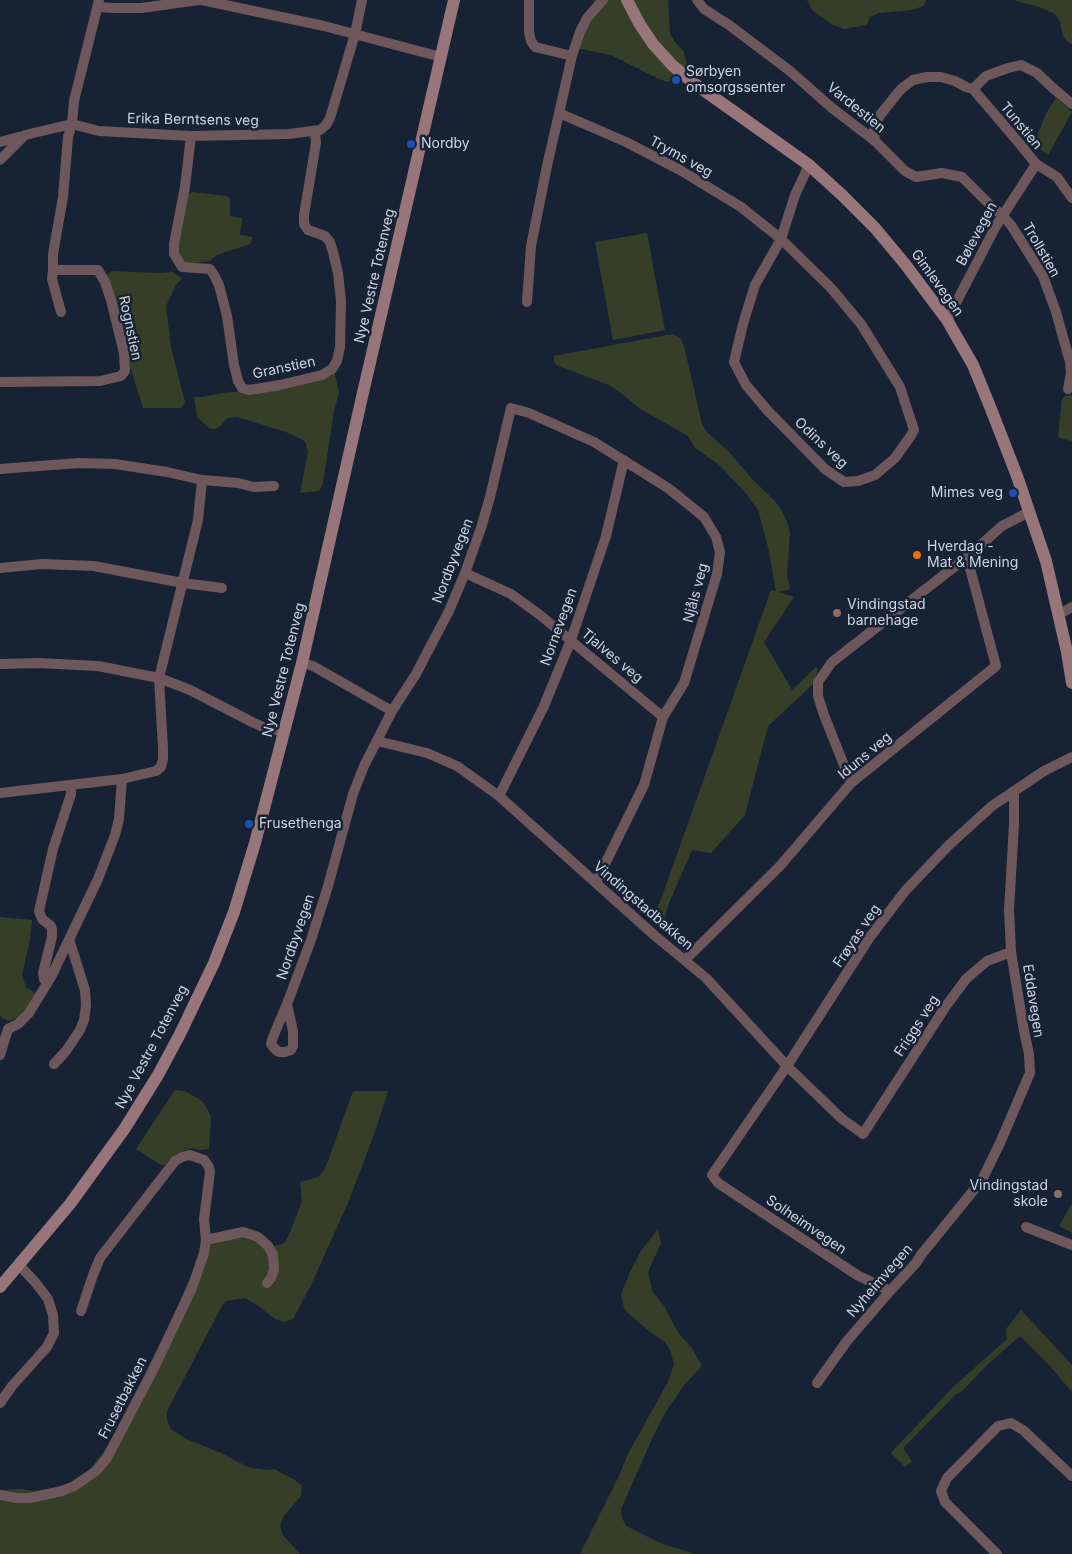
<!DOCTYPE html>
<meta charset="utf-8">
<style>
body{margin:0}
canvas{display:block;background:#172335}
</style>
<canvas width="1072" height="1554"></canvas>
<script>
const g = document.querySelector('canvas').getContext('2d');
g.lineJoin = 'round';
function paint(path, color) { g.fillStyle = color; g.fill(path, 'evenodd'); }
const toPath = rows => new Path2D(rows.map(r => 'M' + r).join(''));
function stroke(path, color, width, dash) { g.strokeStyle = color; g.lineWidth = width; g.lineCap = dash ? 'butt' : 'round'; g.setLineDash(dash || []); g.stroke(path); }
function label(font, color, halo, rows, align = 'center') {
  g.font = font + ' Inter,sans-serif'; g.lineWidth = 5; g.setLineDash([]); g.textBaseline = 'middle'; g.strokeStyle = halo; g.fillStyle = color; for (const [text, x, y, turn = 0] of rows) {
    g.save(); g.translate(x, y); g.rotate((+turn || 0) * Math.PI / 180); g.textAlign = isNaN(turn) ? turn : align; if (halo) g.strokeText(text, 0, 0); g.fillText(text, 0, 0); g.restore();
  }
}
paint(toPath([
 [594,0,668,0,670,34,675,42,684,52,687,66,687,70,681,78,668,82,659,79,611,55,576,48],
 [807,0,926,0,924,6,911,10,879,13,870,17,867,25,844,29,831,24,812,10],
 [1014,0,1072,0,1072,44,1069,43,1063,36,1060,22,1055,14,1042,8],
 [1056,97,1072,112,1048,155,1034,144,1046,114],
 [192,192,227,196,230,199,230,216,242,218,240,235,253,237,250,244,217,255,210,261,186,264,180,261,177,250,186,196],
 [647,233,665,330,613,340,595,242],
 [112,271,158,273,172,272,182,278,176,285,166,306,171,348,185,402,181,408,143,408,130,366,113,294,105,276],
 [673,334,680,338,684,346,702,424,707,432,729,452,753,480,774,500,782,511,788,524,790,533,787,576,790,589,779,592,794,597,764,642,792,690,816,667,818,670,812,685,768,726,745,815,711,853,692,850,669,903,662,926,650,917,660,902,771,590,776,591,768,547,758,510,744,491,718,464,695,448,688,436,639,408,621,393,609,385,556,365,554,361,554,356],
 [333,365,339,393,334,411,323,483,319,491,300,493,308,452,306,443,303,440,286,432,237,417,228,418,218,428,214,429,209,428,197,417,194,397,201,397,223,393,252,390,306,377],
 [1072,395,1072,441,1060,438,1058,436,1062,399,1065,396],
 [0,917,32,920,30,940,22,975,26,987,35,993,28,1007,17,1018,9,1021,2,1018,0,1015],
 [175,1090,185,1091,202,1101,207,1108,211,1117,209,1149,200,1150,192,1148,178,1153,163,1166,136,1149],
 [353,1091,388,1091,376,1129,348,1203,311,1285,293,1319,284,1322,275,1319,257,1305,245,1298,227,1301,223,1304,203,1342,167,1411,167,1420,171,1429,186,1439,221,1453,250,1468,268,1470,274,1469,295,1480,302,1486,301,1496,283,1517,280,1526,283,1535,300,1554,0,1554,0,1489,3,1490,21,1489,35,1491,57,1487,75,1481,90,1469,104,1451,128,1411,135,1394,152,1360,164,1340,187,1284,197,1268,204,1236,231,1229,241,1229,271,1246,280,1245,284,1243,289,1235,302,1201,300,1182,318,1177,324,1170,328,1161],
 [1072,1203,1072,1233,1059,1226],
 [658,1229,661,1243,648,1272,652,1291,664,1306,679,1334,692,1348,702,1366,684,1385,665,1413,652,1439,621,1509,622,1518,626,1526,660,1543,695,1554,580,1554,618,1478,629,1452,668,1382,674,1364,670,1350,665,1342,650,1332,627,1312,624,1308,621,1294,630,1272,641,1251],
 [1021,1310,1072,1365,1072,1392,1051,1367,1020,1336,988,1364,962,1391,956,1394,903,1448,912,1461,905,1467,891,1453,953,1387,1007,1339,1006,1329]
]), '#353e27');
stroke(toPath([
 [202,0,324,26,441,57],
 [529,0,529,32,531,41,535,47,572,56],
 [697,0,704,9,729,25,790,71,832,108,875,141,905,171,916,177,942,173,962,177,990,205,1002,215,1011,225,1043,276,1056,312,1070,362,1071,373,1068,389],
 [97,7,115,8,141,8,199,0],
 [973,89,986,76,1008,68,1021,65,1037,73,1054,89,1072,104],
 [559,113,626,142,680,170,741,207,781,239,831,288,861,324,900,387,914,430,910,437,895,458,875,475,858,481,844,482,825,469,768,411,746,385,734,362,743,324,755,285,781,239,795,195,809,165],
 [191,136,185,187,174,244,174,254,182,267,210,269,214,275,219,285,227,316,234,365,238,381,242,388,249,390,280,385,322,375,332,369,337,361,340,347,341,301,338,273,333,252,330,242,325,236,308,230,304,224,304,215,316,143,315,132],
 [875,141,874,129,880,115,901,89,913,80,927,77,941,77,955,81,966,87,973,89,1019,143,1036,164,1057,177,1072,198],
 [0,142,23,136],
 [0,160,25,135,72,124,99,131,191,136,289,134,320,130,326,125,330,118,355,34,362,0],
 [53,270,52,279,61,312],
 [527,302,531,246,547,166,572,56,580,32,587,18,603,0],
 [947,320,996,226,1036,164],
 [0,382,100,381,121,376,125,371,124,353,111,300,105,282,98,270,53,270,53,254,63,197,68,137,72,124,74,101,99,0],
 [0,469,79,463,115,464,167,472,202,480,198,520,159,678,163,748,163,759,161,767,156,771,122,779,0,793],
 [202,480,238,483,254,487,274,486],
 [0,568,42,564,94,566,183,583,222,588],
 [465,573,511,594,540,615,663,717],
 [1059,614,1065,611,1072,607],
 [302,663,313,666,392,711,416,674,429,649,449,611,465,573,481,528,490,497,511,408,529,413,594,442,668,488,704,517,716,537,720,552,717,574,684,683,663,717,644,785,596,882],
 [0,664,38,663,98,666,159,678,190,690,252,722,263,727,284,732],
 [377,741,427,753,457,766,499,796,654,935,706,978,787,1066,841,1118,863,1134,946,1006,966,979,987,961,1011,952],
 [851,783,824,715,818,696,818,682,832,662,967,557,1002,526,1029,512],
 [499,796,544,706,571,640,606,536,624,460],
 [685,960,780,866,851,783,996,666,967,557],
 [47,984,44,979,43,973,52,937,52,930,51,926,42,919,39,911,53,849,71,794,71,785],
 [287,1004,293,1031,293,1046,291,1050,285,1052,279,1052,274,1048,271,1044,273,1037,287,1004,311,940,328,886,353,794,364,766,392,711],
 [0,1055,8,1029,18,1024,29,1013,51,977,98,879,115,835,119,819,122,779],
 [54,1064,66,1051,80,1030,84,1020,86,1006,85,990,69,939],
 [1026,1227,1072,1245],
 [206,1240,243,1232,258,1237,268,1246,273,1255,274,1270,271,1278,267,1283],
 [890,1291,857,1275,718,1183,712,1175,787,1066,870,937,905,891,949,845,992,806,1044,771,1072,757],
 [817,1383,847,1341,890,1291,916,1263,921,1255,982,1180,1000,1143,1030,1073,1029,1054,1024,1031,1011,952,1009,910,1014,824,1014,791],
 [0,1403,12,1386,47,1347,54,1333,53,1315,48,1299,35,1282,19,1265],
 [0,1495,16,1498,30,1498,62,1491,74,1486,86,1478,96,1471,107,1458,153,1370,192,1288,204,1253,206,1240,204,1219,210,1172,209,1167,204,1160,190,1155,182,1157,175,1161,168,1170,100,1258,93,1275,81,1311],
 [997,1554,945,1502,941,1491,947,1478,998,1426,1011,1423,1023,1430,1072,1476]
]), '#6d575a', 10);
stroke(toPath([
 [627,0,639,23,653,44,673,66,695,84,809,165,842,195,875,228,905,264,947,320,973,365,991,409,1017,476,1046,561,1067,652,1072,683],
 [0,1287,70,1204,125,1128,158,1075,180,1034,214,963,234,912,255,843,302,663,362,397,454,0]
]), '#977579', 12);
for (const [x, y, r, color] of [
 [676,80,5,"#1a4fb4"],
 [411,144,5,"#1a4fb4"],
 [1013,493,5,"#1a4fb4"],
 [917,555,5,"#e8710a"],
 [837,613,5,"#8d6e63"],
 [249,824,5,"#1a4fb4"],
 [1058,1194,5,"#8d6e63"]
]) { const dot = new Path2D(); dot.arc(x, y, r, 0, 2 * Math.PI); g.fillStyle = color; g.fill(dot); stroke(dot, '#172335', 2); }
label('14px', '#cdd4e0', '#172335', [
 ["Sørbyen",686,72],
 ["omsorgssenter",686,88],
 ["Nordby",421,144],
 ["Mimes veg",1003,493,"right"],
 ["Hverdag -",927,547],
 ["Mat & Mening",927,563],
 ["Vindingstad",847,605],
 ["barnehage",847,621],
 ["Frusethenga",259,824],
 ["Vindingstad",1048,1186,"right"],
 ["skole",1048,1202,"right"]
], 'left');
label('14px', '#cdd4e0', '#172335', [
 ["Vardestien",856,108,39],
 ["Erika Berntsens veg",193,120,1],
 ["Tunstien",1021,126,50],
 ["Tryms veg",681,157,29],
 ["Bølevegen",977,234,-62],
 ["Trollstien",1041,250,60],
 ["Nye Vestre Totenveg",375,276,-77],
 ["Gimlevegen",937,283,54],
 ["Rognstien",130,328,78],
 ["Granstien",284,368,-12],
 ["Odins veg",821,443,43],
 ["Nordbyvegen",453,561,-69],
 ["Njåls veg",696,593,-75],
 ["Nornevegen",559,627,-70],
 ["Tjalves veg",612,656,40],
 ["Nye Vestre Totenveg",284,670,-76],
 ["Iduns veg",865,756,-40],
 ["Vindingstadbakken",643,906,41],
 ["Frøyas veg",857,936,-56],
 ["Nordbyvegen",296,937,-71],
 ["Eddavegen",1033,1001,81],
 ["Friggs veg",917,1026,-57],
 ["Nye Vestre Totenveg",152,1047,-62],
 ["Solheimvegen",806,1225,34],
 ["Nyheimvegen",880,1281,-49],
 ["Frusetbakken",123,1398,-63]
]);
</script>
